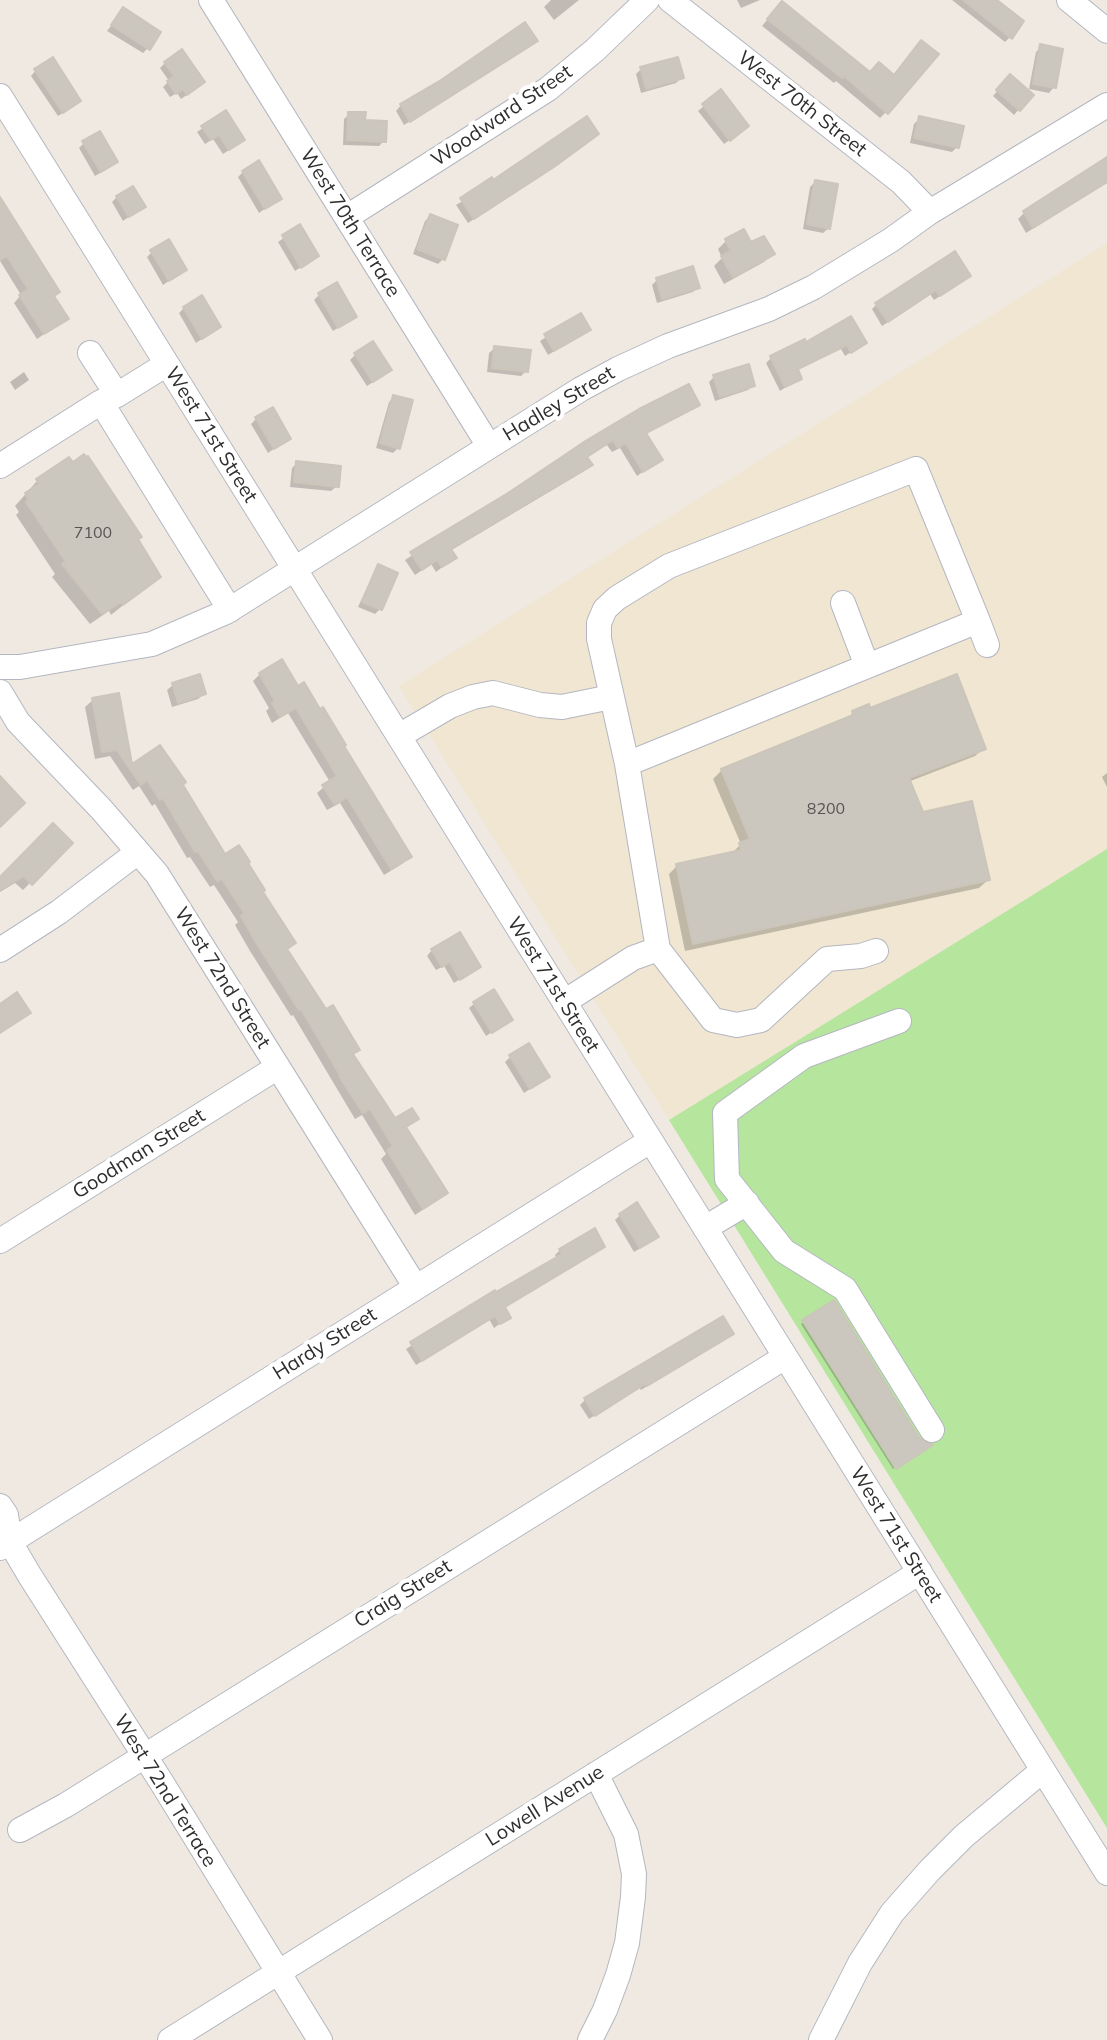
<!DOCTYPE html>
<style>
body{margin:0}
canvas{display:block;background:#efe9e1}
</style>
<canvas width="1107" height="2040"></canvas>
<script>
const g = document.querySelector('canvas').getContext('2d');
g.lineJoin = 'round';
function paint(path, color) { g.fillStyle = color; g.fill(path, 'evenodd'); }
const toPath = rows => new Path2D(rows.map(r => 'M' + r).join(''));
function stroke(path, color, width, dash) { g.strokeStyle = color; g.lineWidth = width; g.lineCap = dash ? 'butt' : 'round'; g.setLineDash(dash || []); g.stroke(path); }
function label(font, color, halo, rows, align = 'center') {
  g.font = font + ' Mulish,sans-serif'; g.lineWidth = 8; g.setLineDash([]); g.textBaseline = 'middle'; g.strokeStyle = halo; g.fillStyle = color; for (const [text, x, y, turn = 0] of rows) {
    g.save(); g.translate(x, y); g.rotate((+turn || 0) * Math.PI / 180); g.textAlign = isNaN(turn) ? turn : align; if (halo) g.strokeText(text, 0, 0); g.fillText(text, 0, 0); g.restore();
  }
}
paint(toPath([
 [1107,243,1107,849,669,1120,399,686]
]), '#f0e6d1');
paint(toPath([
 [1107,849,1107,1828,669,1120]
]), '#b6e59e');
paint(toPath([
 [551,0,579,0,554,20,544,7],
 [737,0,760,0,741,8],
 [952,0,993,0,1010,37,1005,42],
 [776,9,886,112,880,118,836,81,834,83,762,26],
 [123,10,148,48,143,53,107,31],
 [535,41,530,46,404,125,396,111,401,105],
 [1041,47,1054,87,1049,93,1029,89,1036,52],
 [165,63,198,87,181,99,177,93,170,97,163,87,169,81,160,68],
 [641,69,681,78,676,83,641,93,636,74],
 [36,70,74,106,58,116,31,76],
 [1010,77,1031,95,1014,115,993,96],
 [720,92,742,131,724,144,698,111],
 [225,113,237,145,223,154,213,139,205,144,197,132],
 [349,114,363,122,384,141,379,146,343,145,344,119],
 [920,118,957,147,952,152,910,143,914,124],
 [591,139,547,172,468,223,456,205,493,183],
 [84,143,110,167,95,176,79,148],
 [1107,160,1107,182,1026,233,1018,219,1024,213],
 [243,172,280,198,259,213,238,177],
 [815,182,829,228,823,233,803,229,810,187],
 [117,197,143,207,123,221,112,202],
 [0,205,66,319,37,339,14,303,21,295,0,261],
 [430,216,443,259,438,264,413,254,425,221],
 [300,227,317,256,295,271,278,242],
 [743,232,750,245,772,254,764,262,724,284,714,266,722,258,718,249,726,241],
 [152,252,185,270,163,285,147,257],
 [657,280,698,287,693,292,657,303,652,285],
 [963,281,934,300,930,294,882,326,872,309,877,304],
 [319,295,355,316,333,331,314,300],
 [184,308,219,327,196,343,179,313],
 [580,315,583,334,548,355,540,341],
 [865,343,845,356,841,349,796,370,800,378,780,391,766,363,771,358,805,345],
 [495,348,526,371,521,376,487,372,489,353],
 [355,355,384,375,367,386,350,360],
 [24,372,29,380,15,390,10,382],
 [714,377,753,385,748,390,715,401,709,382],
 [394,397,398,448,393,453,376,448,389,402],
 [697,404,691,410,645,434,660,460,637,476,620,448,612,452,606,444,585,458,590,465,584,471,450,551,454,558,436,572,431,564,415,575,405,560,588,441],
 [256,419,288,439,268,453,251,424],
 [69,460,136,540,158,577,111,615,109,611,90,624,52,577,55,574,16,515,19,512,15,506,37,481],
 [297,463,337,486,331,491,290,487,292,468],
 [379,567,395,574,380,609,375,614,358,607,374,572],
 [260,674,297,689,342,747,409,857,402,864,384,875,340,803,327,810,317,793,330,782,288,713,272,723,266,711,269,708,253,681],
 [173,685,204,694,198,699,172,707,167,690],
 [93,700,130,767,181,785,224,857,260,892,293,943,286,950,394,1121,416,1119,405,1129,446,1192,438,1200,415,1215,381,1159,386,1154,362,1115,355,1119,293,1015,291,1016,250,951,235,925,238,922,214,885,210,887,190,857,187,858,155,804,152,806,139,786,133,790,110,756,95,759,85,707],
 [869,711,984,748,975,756,908,782,922,814,988,880,979,888,685,951,669,874,677,866,732,853,741,844,713,779,722,770,846,720,853,713],
 [1107,773,1107,787,1102,777],
 [70,843,23,890,15,883,0,892,0,876,1,878],
 [432,950,478,967,454,983,444,966,436,970,427,956],
 [475,1003,511,1020,486,1036,469,1008],
 [510,1057,548,1077,524,1093,505,1062],
 [620,1215,651,1242,634,1252,615,1220],
 [603,1246,503,1308,509,1317,494,1328,489,1319,416,1365,406,1349,494,1292,495,1294,557,1259,555,1255,560,1250],
 [833,1303,918,1439,929,1445,893,1469,801,1324],
 [722,1319,726,1338,641,1390,639,1387,589,1419,580,1405,585,1400]
]), '#0003');
const building = toPath([
 [963,0,997,0,1024,21,1012,39,963,0],
 [782,1,870,72,879,62,894,75,921,40,939,54,888,114,844,76,842,78,767,19,782,1],
 [123,7,161,32,150,50,111,25,123,7],
 [525,22,538,41,410,122,400,104,441,80,525,22],
 [1040,44,1063,49,1056,88,1033,84,1040,44],
 [182,49,205,82,187,95,183,89,176,94,167,81,174,76,164,62,182,49],
 [53,57,81,101,63,113,34,69,53,57],
 [678,57,684,78,646,89,640,67,678,57],
 [1010,74,1034,95,1020,111,996,90,1010,74],
 [721,89,749,126,730,141,702,104,721,89],
 [226,110,245,140,229,150,219,135,211,140,201,126,226,110],
 [348,112,366,112,365,120,387,121,386,142,347,140,348,112],
 [587,116,599,134,554,167,474,219,460,198,492,177,493,180,587,116],
 [919,116,964,126,959,148,914,138,919,116],
 [100,131,118,162,101,172,82,141,100,131],
 [1107,157,1107,182,1033,228,1023,211,1107,157],
 [259,160,282,199,265,209,242,171,259,160],
 [815,180,838,184,830,229,807,224,815,180],
 [133,186,146,207,129,217,116,196,133,186],
 [0,197,60,292,54,296,69,319,44,334,19,295,28,289,7,256,0,260,0,197],
 [430,214,458,225,445,260,417,249,430,214],
 [300,224,319,256,301,268,282,235,300,224],
 [744,229,751,242,764,236,775,254,733,277,721,256,731,251,725,239,744,229],
 [169,239,187,270,169,281,150,250,169,239],
 [955,251,971,276,940,296,936,290,888,322,875,303,955,251],
 [693,266,700,288,662,299,656,278,693,266],
 [337,282,357,317,338,328,318,293,337,282],
 [202,295,221,327,202,339,183,307,202,295],
 [581,313,591,330,554,351,544,334,581,313],
 [851,316,867,343,851,353,847,345,798,369,802,379,785,387,770,356,805,339,806,342,851,316],
 [373,341,392,370,373,382,354,353,373,341],
 [494,346,531,350,528,372,492,368,494,346],
 [749,364,755,386,720,397,713,375,749,364],
 [689,384,700,405,646,433,663,460,643,472,626,443,618,448,613,440,587,457,593,465,451,549,457,558,442,567,437,560,422,570,410,552,508,493,587,440,639,409,689,384],
 [393,395,413,400,400,449,380,443,393,395],
 [273,407,291,439,274,449,255,417,273,407],
 [84,454,86,457,88,456,142,537,138,539,161,577,123,605,121,602,102,614,62,564,66,562,26,502,29,500,25,493,39,484,36,479,69,457,73,462,84,454],
 [296,461,341,466,339,487,294,482,296,461],
 [378,564,398,573,382,610,362,602,378,564],
 [282,659,298,686,304,682,320,709,323,707,346,745,344,746,412,857,391,869,347,797,335,805,322,785,337,776,296,708,280,717,272,703,275,701,259,673,282,659],
 [200,674,206,694,178,703,172,683,200,674],
 [957,674,986,749,909,778,923,812,972,801,990,880,693,944,676,864,741,850,739,843,750,839,721,769,853,715,852,711,869,704,870,708,957,674],
 [119,693,132,764,160,745,186,782,183,785,225,854,239,845,250,862,248,863,265,890,263,892,296,943,287,949,326,1009,333,1005,360,1050,353,1054,395,1118,412,1108,419,1119,406,1127,448,1193,423,1209,387,1150,393,1146,370,1109,363,1113,339,1076,340,1075,301,1009,299,1010,257,944,241,916,245,914,222,879,217,881,198,851,195,852,163,798,160,800,147,780,141,785,117,750,102,752,92,698,119,693],
 [0,776,25,803,0,827,0,776],
 [53,823,73,843,32,885,24,876,0,890,0,877,53,823],
 [460,932,481,967,460,980,450,962,442,967,431,949,460,932],
 [494,989,513,1020,492,1033,473,1002,494,989],
 [17,992,31,1013,0,1033,0,1004,17,992],
 [529,1043,550,1077,530,1089,509,1055,529,1043],
 [637,1202,659,1237,640,1248,619,1214,637,1202],
 [595,1228,605,1247,505,1307,511,1318,500,1324,495,1316,422,1361,410,1342,495,1290,496,1292,562,1254,559,1249,595,1228],
 [834,1300,919,1438,933,1445,896,1469,802,1320,834,1300],
 [723,1316,734,1334,647,1386,645,1384,595,1416,584,1398,723,1316]
]);
paint(building, '#cbc7bf');
stroke(building, '#cbc5ba', 2);
const minor = toPath([
 [211,0,489,446],
 [670,0,901,182,930,212],
 [1069,0,1107,31],
 [0,96,1107,1873],
 [347,217,548,89,595,50,647,0],
 [90,353,117,395],
 [101,402,117,395,167,364],
 [0,466,101,402,230,610],
 [916,469,978,621,627,764,599,639,599,623,605,609,617,598,669,566,916,469],
 [843,603,867,666],
 [978,621,987,645],
 [0,667,20,667,152,644,226,612,581,389,618,369,668,346,769,309,814,287,891,240,930,212,1107,105],
 [0,692,18,722,102,810,157,874,415,1286],
 [399,736,450,706,473,697,493,693,540,705,562,707,611,697],
 [658,949,713,1020,737,1025,761,1020,827,959,861,956,876,951],
 [0,950,59,912,138,852],
 [564,1002,633,958,658,949,627,764],
 [899,1021,804,1056,725,1113,727,1179,784,1251,845,1289,932,1430],
 [705,1228,747,1203],
 [0,1241,278,1067],
 [0,1506,6,1515,10,1542,30,1576,162,1783,320,2040],
 [0,1548,650,1141],
 [20,1830,66,1805,785,1357],
 [170,2040,920,1572],
 [590,2040,605,2010,618,1975,627,1943,633,1897,634,1874,626,1834,596,1774],
 [821,2040,860,1963,892,1913,930,1870,964,1836,1043,1770]
]);
stroke(minor, '#b4b7c1', 26);
stroke(minor, '#fff', 24);
label('16px', '#555452', null, [
 ["7100",93,533],
 ["8200",826,809]
]);
label('20px', '#2e2e2e', '#fff', [
 ["West 70th Street",802,104,38],
 ["Woodward Street",502,116,-34],
 ["West 70th Terrace",350,223,58],
 ["Hadley Street",559,404,-31],
 ["West 71st Street",211,435,58],
 ["West 72nd Street",222,978,58],
 ["West 71st Street",553,985,58],
 ["Goodman Street",139,1154,-32],
 ["Hardy Street",325,1344,-32],
 ["West 71st Street",896,1535,58],
 ["Craig Street",403,1594,-32],
 ["West 72nd Terrace",165,1791,58],
 ["Lowell Avenue",545,1806,-32]
]);
</script>
